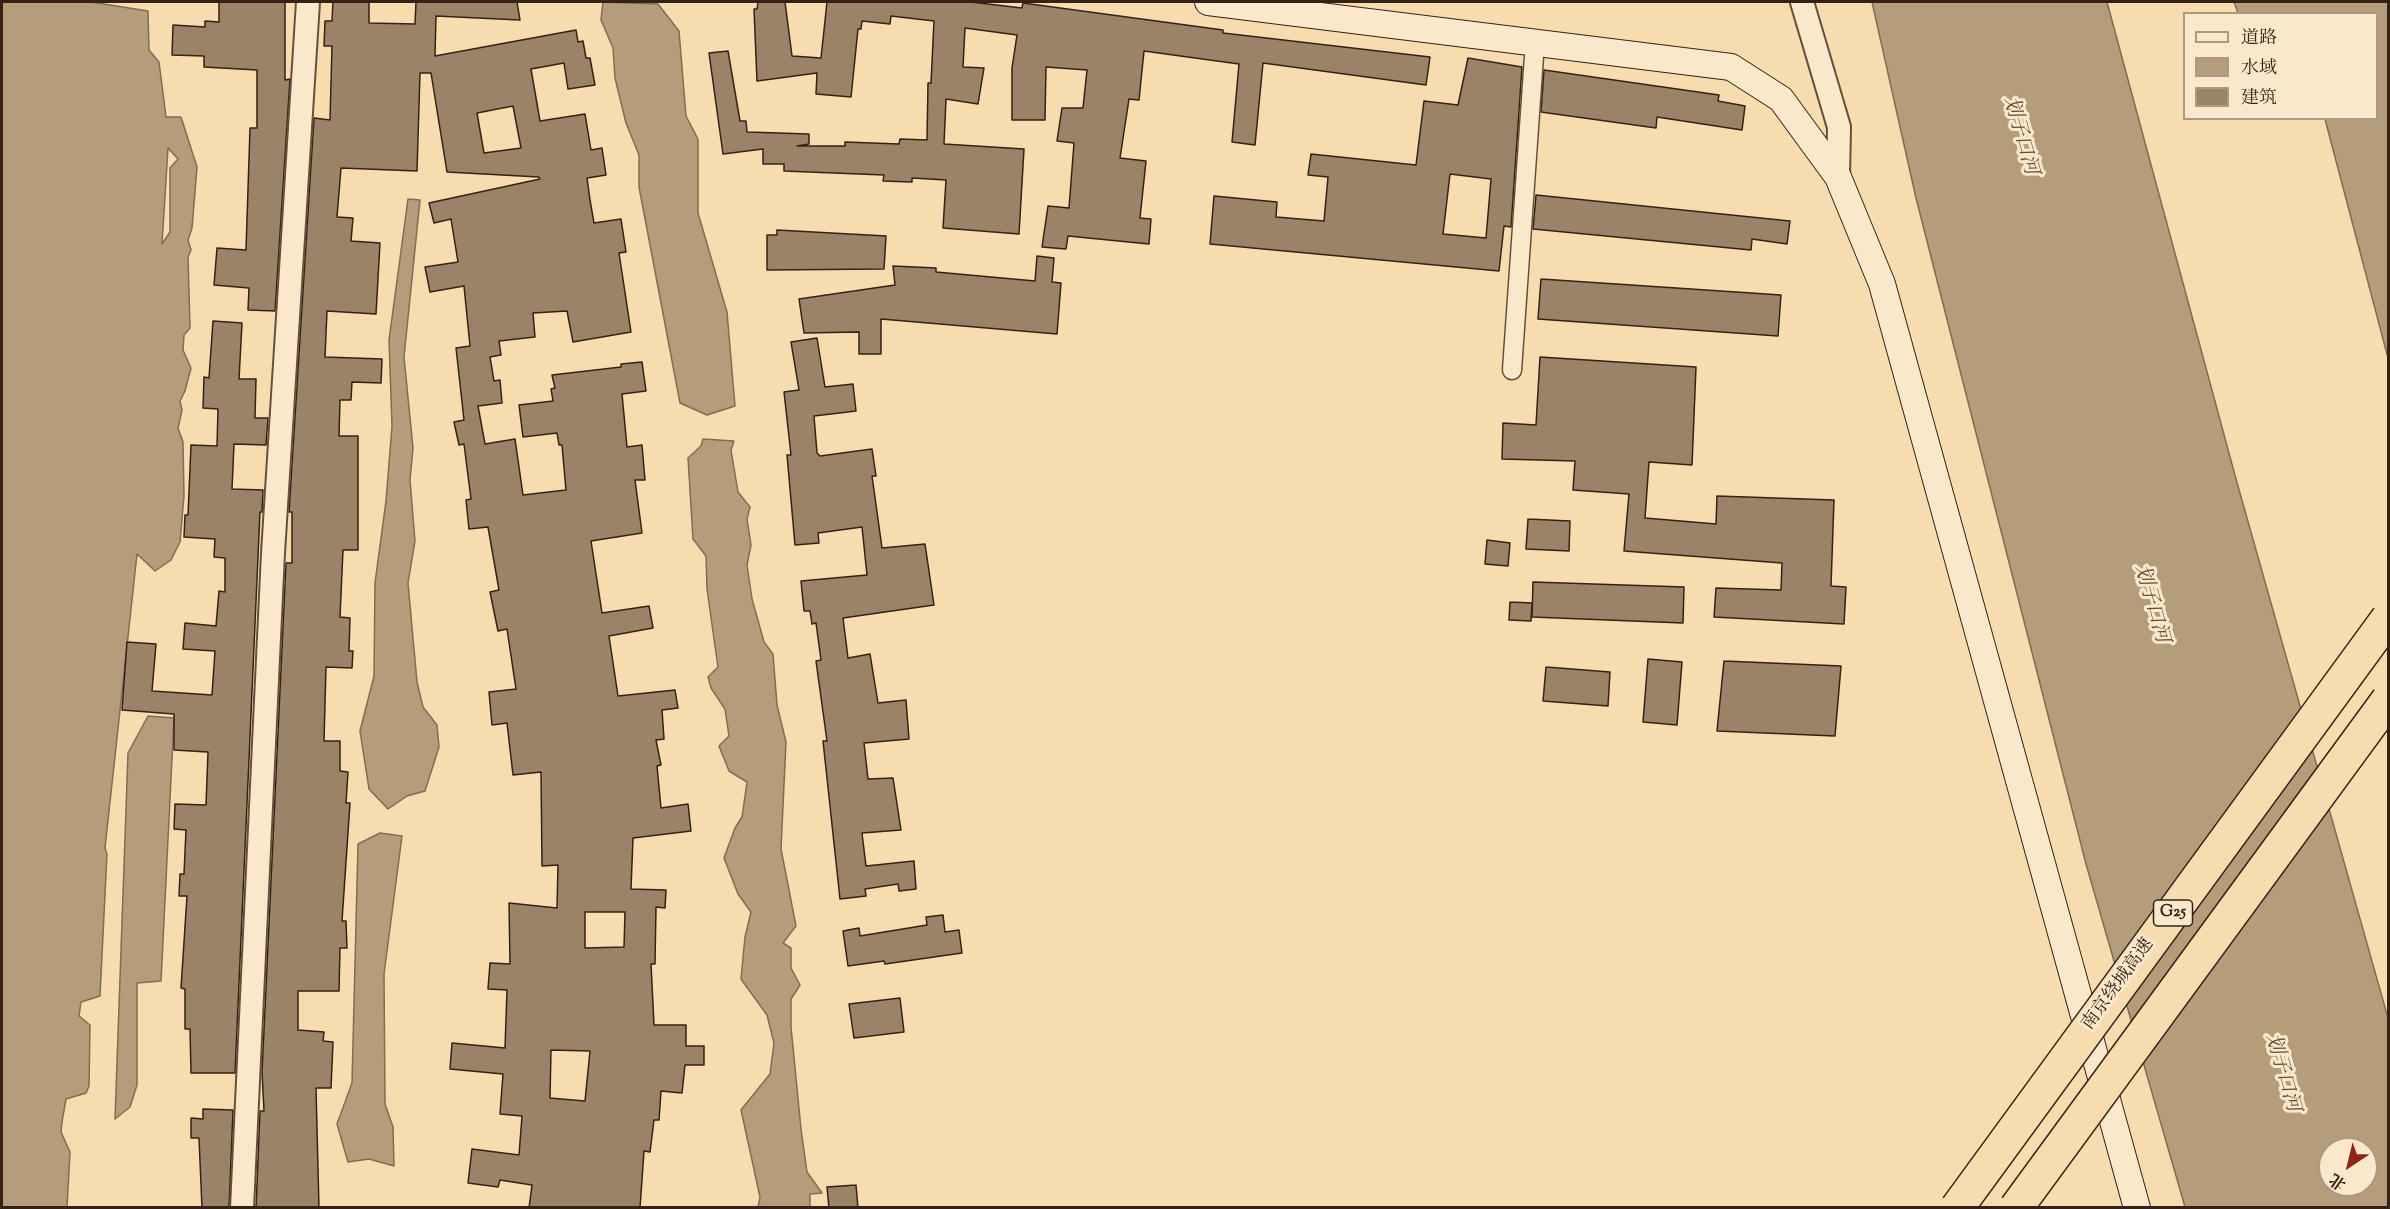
<!DOCTYPE html>
<meta charset="utf-8">
<style>
body{margin:0}
#map{position:relative;width:2390px;height:1209px;overflow:hidden;background:#f7dcaf;font-family:"Sorts Mill Goudy","Noto Serif SC",serif}
canvas{display:block}
.frame{position:absolute;inset:0;border:3px solid #352217;pointer-events:none}
.legend{position:absolute;left:2183px;top:12px;width:195px;height:108px;box-sizing:border-box;background:#fae8cb;border:2px solid #ab9983;margin:0;padding:8px 10px;list-style:none;font-size:18px;color:#352217}
.legend li{display:flex;align-items:center;gap:12px;height:30px}
.legend b{width:30px;border:2px solid #ab9983}
.north{position:absolute;left:2318px;top:1137px;width:60px;height:60px;box-sizing:border-box;background:#fae8cb;border:2px solid #ab9983;border-radius:50%;rotate:215deg;font-size:16px;font-weight:700;line-height:24px;text-align:center;color:#352217}
.north::after{content:'';display:block;margin:auto;width:21px;height:27px;background:#8f2418;clip-path:polygon(50% 0,100% 100%,50% 72%,0 100%)}
</style>
<div id="map">
<canvas width="2390" height="1209"></canvas>
<div class="frame"></div>
<ul class="legend">
<li><b style="height:8px;background:#fae8cb"></b>道路</li>
<li><b style="height:16px;background:#b59d7b"></b>水域</li>
<li><b style="height:16px;background:#9a8366"></b>建筑</li>
</ul>
<div class="north">北</div>
</div>
<script>
const g = document.querySelector('canvas').getContext('2d');
g.lineJoin = 'round';
function paint(path, color) { g.fillStyle = color; g.fill(path, 'evenodd'); }
const toPath = rows => new Path2D(rows.map(r => 'M' + r).join(''));
function stroke(path, color, width, dash) { g.strokeStyle = color; g.lineWidth = width; g.lineCap = dash ? 'butt' : 'round'; g.setLineDash(dash || []); g.stroke(path); }
function label(font, color, halo, rows, align = 'center') {
  g.font = font + ' "Sorts Mill Goudy","Noto Serif SC",serif'; g.lineWidth = 6; g.setLineDash([]); g.textBaseline = 'middle'; g.strokeStyle = halo; g.fillStyle = color; for (const [text, x, y, turn = 0] of rows) {
    g.save(); g.translate(x, y); g.rotate((+turn || 0) * Math.PI / 180); g.textAlign = isNaN(turn) ? turn : align; if (halo) g.strokeText(text, 0, 0); g.fillText(text, 0, 0); g.restore();
  }
}
const water = toPath([
 [2,2,91,2,148,11,149,50,159,62,166,117,181,117,197,167,192,228,188,240,191,250,188,257,190,328,184,335,183,350,191,368,185,391,180,401,182,410,178,428,183,442,184,496,180,542,171,560,155,571,137,554,105,848,107,854,100,996,81,1002,79,1016,90,1025,89,1086,86,1093,66,1099,62,1122,61,1132,70,1152,67,1207,2,1208,2,2],
 [168,148,178,159,170,168,170,232,162,244,168,148],
 [603,2,658,4,679,31,686,116,698,139,698,213,727,312,735,406,707,415,680,403,639,187,639,155,626,123,615,78,613,48,601,20,603,2],
 [1872,2,2107,2,2236,479,2388,1018,2388,1207,2185,1207,2086,864,1916,198,1872,2],
 [2330,1149,2366,1149,2366,1185,2330,1185,2330,1149],
 [2234,2,2388,2,2388,358,2325,119,2376,118,2376,14,2238,13,2234,2],
 [408,199,420,200,404,357,413,448,410,480,415,541,408,583,417,682,423,707,437,725,439,747,425,791,407,796,388,809,369,789,360,731,374,676,375,583,386,501,392,426,389,340,408,199],
 [703,439,734,441,731,450,738,492,750,507,747,519,751,545,747,565,752,599,764,642,773,654,777,705,786,742,781,849,796,926,783,943,791,948,791,968,800,985,791,999,791,1027,801,1129,807,1172,822,1193,810,1194,810,1207,758,1207,760,1197,741,1110,770,1074,774,1043,767,1015,741,979,745,937,751,912,738,894,724,858,735,828,742,817,747,782,729,771,719,746,729,736,725,709,711,688,708,677,718,667,707,589,706,556,693,539,688,458,701,446,703,439],
 [148,716,174,718,161,981,137,983,137,1085,130,1107,115,1119,128,753,148,716],
 [380,833,402,836,384,974,385,1104,393,1127,394,1166,369,1159,348,1162,337,1124,352,1083,358,844,380,833]
]);
paint(water, '#b59d7b');
stroke(water, '#826c53', 1.5);
const building = toPath([
 [219,2,285,2,285,80,290,79,275,311,248,310,249,288,214,285,217,248,246,250,250,128,257,128,257,70,204,67,204,56,172,55,173,25,205,27,205,21,219,22,219,2],
 [333,2,369,2,369,23,415,24,416,2,517,2,520,20,436,16,435,56,576,30,578,42,583,41,586,58,590,58,595,85,568,89,564,63,531,69,540,121,585,114,591,150,602,148,606,175,587,178,590,200,594,223,621,219,626,252,619,253,631,332,573,342,567,311,533,313,535,337,499,341,501,355,490,357,494,381,500,380,502,403,478,406,485,444,515,439,523,495,566,490,562,445,559,445,557,433,523,437,519,405,553,401,551,389,555,388,552,375,621,367,621,364,642,362,646,391,622,394,627,447,642,445,645,480,635,480,642,533,591,541,602,613,649,606,653,628,609,636,618,696,675,690,678,708,662,710,664,739,656,740,661,765,657,766,661,808,688,804,691,831,633,838,631,889,666,890,665,908,656,907,655,964,651,964,654,1025,686,1025,686,1046,704,1046,704,1065,685,1065,682,1093,661,1091,659,1120,654,1120,650,1152,644,1151,640,1208,529,1208,532,1185,500,1180,498,1187,468,1183,472,1149,519,1155,522,1116,500,1114,503,1074,450,1069,452,1043,505,1048,507,990,488,989,490,963,510,964,509,903,557,908,558,865,542,866,541,772,513,775,507,723,492,725,489,692,516,689,507,629,498,631,490,592,499,590,488,527,469,529,466,500,471,499,464,444,459,445,454,422,464,420,456,348,470,346,464,286,430,292,425,267,458,262,451,219,434,223,429,203,540,179,539,177,447,172,431,73,420,73,417,171,341,168,337,217,353,218,351,241,380,243,376,314,327,311,325,357,382,359,381,383,352,382,351,400,340,400,339,436,358,436,358,550,343,550,340,617,350,618,349,651,353,651,352,668,326,667,324,741,340,741,340,771,348,772,346,803,350,803,342,921,346,921,347,948,340,948,339,991,298,991,298,1030,324,1032,323,1041,333,1042,331,1088,316,1088,319,1208,256,1208,260,1111,264,1111,262,1072,286,563,292,563,292,512,289,512,314,118,330,120,332,46,324,46,325,21,332,21,333,2],
 [513,106,521,148,484,153,477,113,513,106],
 [585,912,625,912,624,947,585,948,585,912],
 [551,1050,590,1051,585,1101,550,1098,551,1050],
 [758,2,785,2,792,56,821,58,827,2,971,2,1022,8,1023,3,1223,30,1223,33,1430,57,1426,85,1263,63,1255,145,1232,142,1239,64,1144,51,1139,100,1129,99,1120,158,1146,161,1140,218,1151,219,1149,244,1068,236,1066,249,1042,247,1048,206,1069,208,1074,143,1057,141,1062,108,1083,108,1087,70,1046,67,1045,120,1012,120,1012,68,1017,35,965,28,963,67,984,68,978,104,946,99,944,144,1024,149,1019,234,943,228,946,180,912,178,912,182,883,181,884,175,784,171,784,164,763,164,763,149,723,154,709,53,728,51,740,121,746,121,747,132,809,134,809,144,797,146,845,146,845,142,899,144,900,139,927,140,928,83,931,83,934,21,891,16,890,24,862,21,861,29,858,29,851,97,816,94,817,73,757,81,754,9,757,9,758,2],
 [1468,58,1522,67,1511,227,1504,226,1499,271,1210,244,1214,196,1277,202,1276,217,1324,221,1328,177,1308,175,1311,154,1416,165,1424,101,1458,105,1468,58],
 [1450,174,1491,179,1486,238,1443,234,1450,174],
 [1544,70,1719,95,1718,101,1745,106,1742,130,1657,117,1656,128,1541,112,1544,70],
 [1536,195,1790,221,1787,244,1752,239,1751,250,1533,229,1536,195],
 [777,230,886,236,884,269,767,270,767,235,777,235,777,230],
 [1037,256,1054,258,1052,282,1061,283,1057,334,881,319,881,354,859,354,859,332,804,333,799,299,895,285,893,266,936,268,936,272,1035,281,1037,256],
 [1541,279,1781,295,1778,336,1538,319,1541,279],
 [213,321,242,323,239,379,256,379,255,418,268,418,266,445,234,444,232,489,263,490,262,512,260,512,235,1073,191,1073,190,1029,185,1029,185,989,181,988,187,896,179,896,180,874,184,874,186,830,174,829,175,804,206,805,208,752,174,750,174,714,122,710,127,642,156,644,152,691,212,695,215,651,183,649,185,623,216,626,219,591,225,592,225,558,214,557,215,539,184,537,185,515,188,515,191,445,217,446,218,409,203,408,204,377,209,378,213,321],
 [817,338,825,387,853,384,856,411,814,416,817,453,820,456,872,449,876,476,872,476,882,548,925,544,934,605,843,618,848,658,870,654,878,703,906,700,909,739,864,743,868,779,893,778,901,830,862,833,866,866,914,861,916,889,899,891,898,884,865,889,866,896,840,899,823,741,827,741,816,661,821,660,816,623,812,624,810,611,804,611,801,581,867,575,862,527,818,533,819,543,795,545,787,455,791,455,784,392,799,390,791,342,817,338],
 [1540,357,1696,367,1692,465,1649,462,1645,518,1716,524,1717,496,1834,500,1831,586,1846,587,1844,624,1714,617,1716,588,1781,590,1782,563,1624,551,1629,494,1573,490,1575,461,1502,459,1503,423,1536,425,1540,357],
 [1528,519,1570,521,1569,551,1526,549,1528,519],
 [1487,540,1510,543,1508,566,1485,564,1487,540],
 [1533,582,1684,587,1683,623,1532,617,1533,582],
 [1510,602,1532,603,1531,621,1509,620,1510,602],
 [1648,659,1682,662,1677,725,1643,722,1648,659],
 [1724,661,1841,666,1835,736,1717,731,1724,661],
 [1546,667,1610,672,1608,706,1543,701,1546,667],
 [943,915,945,932,959,930,962,953,885,964,884,961,848,966,843,931,859,928,860,936,927,925,926,917,943,915],
 [900,998,904,1032,854,1038,849,1004,900,998],
 [203,1109,233,1110,229,1208,202,1208,199,1138,191,1138,191,1118,203,1119,203,1109],
 [856,1185,858,1208,829,1208,827,1187,856,1185]
]);
paint(building, '#9a8366');
stroke(building, '#352217', 1.5);
const minor = toPath([
 [1512,370,1535,42]
]);
const tertiary = toPath([
 [1802,2,1839,127,1838,177],
 [242,1208,273,553,308,2]
]);
const secondary = toPath([
 [1208,2,1731,67,1781,99,1838,177,1882,284,2137,1208]
]);
stroke(minor, '#66503d', 21);
stroke(tertiary, '#66503d', 26);
stroke(secondary, '#352217', 28);
stroke(minor, '#fae8cb', 18);
stroke(tertiary, '#fae8cb', 22);
stroke(secondary, '#fae8cb', 26);
const motorwayBridge = toPath([
 [1957,1208,2388,618],
 [2016,1208,2388,700]
]);
stroke(motorwayBridge, '#352217', 36, []);
stroke(motorwayBridge, '#f7dcaf', 33);
for (const [x, y, w] of [
 [2173,913,39]
]) { const box = new Path2D(); box.roundRect(x - w / 2, y - 13, w, 26, 4.5); g.fillStyle = '#fae8cb'; g.fill(box); stroke(box, '#352217', 1.5); }
label('bold 16px', '#352217', null, [
 ["G25",2173,913]
]);
label('18px', '#352217', '#fae8cb', [
 ["南京绕城高速",2119,985,-54]
]);
label('italic 20px', '#624d3a', '#fae8cb', [
 ["划子口河",2019,136,74],
 ["划子口河",2150,604,74],
 ["划子口河",2281,1073,74]
]);
</script>
